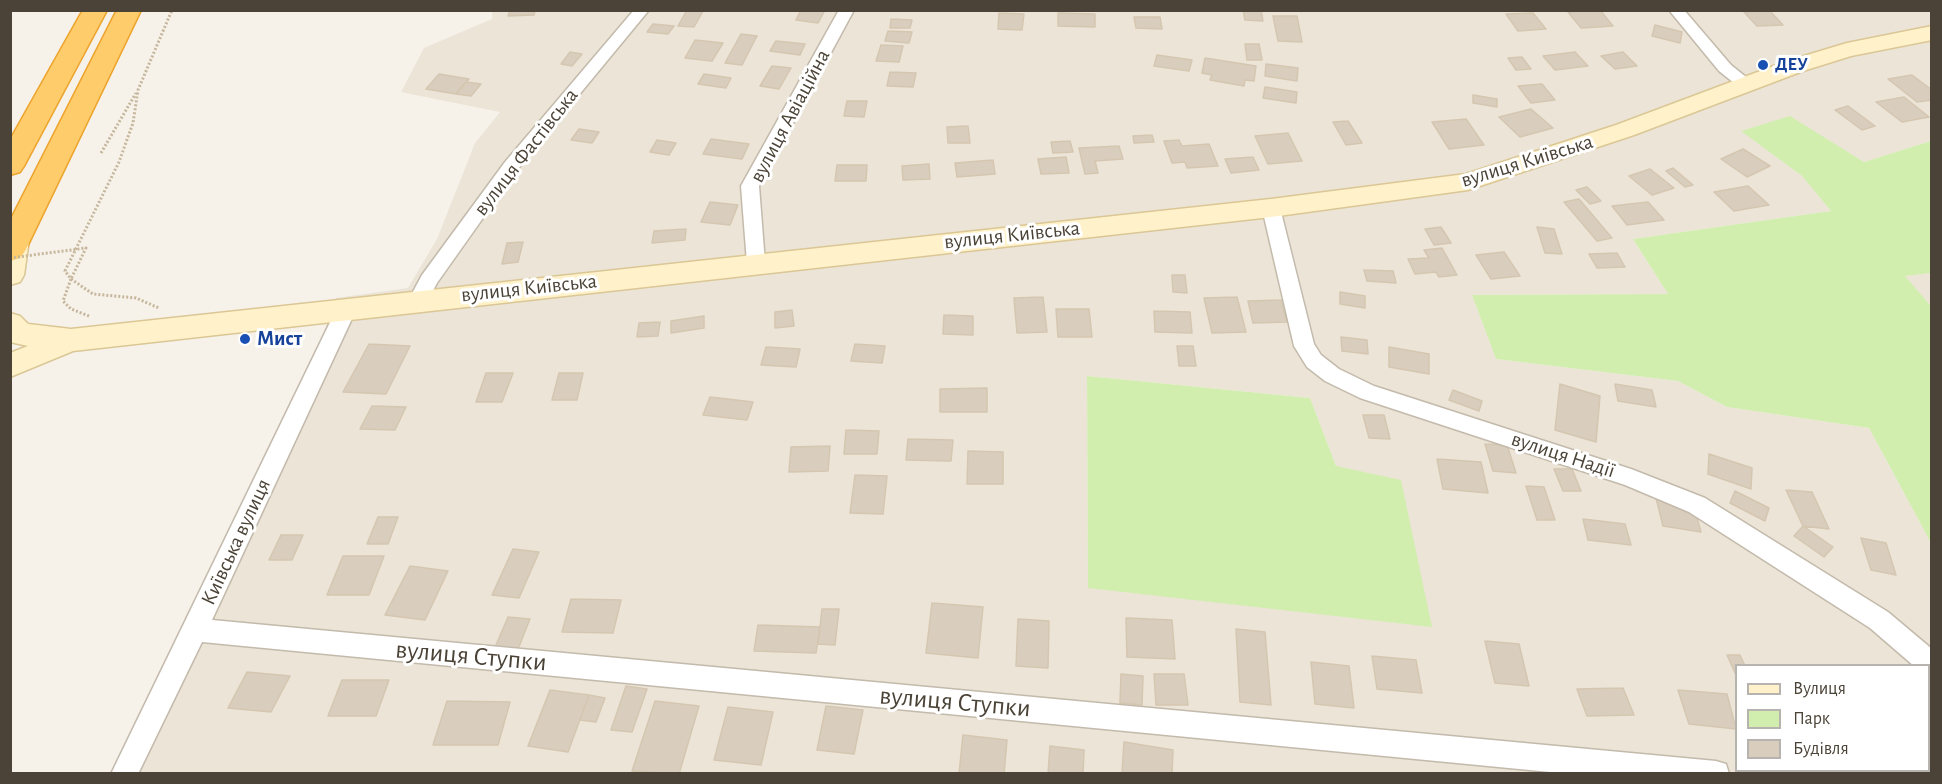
<!DOCTYPE html>
<meta charset="utf-8">
<style>
body{margin:0}
#map{position:relative;width:1942px;height:784px;overflow:hidden;background:#f6f2ea;font-family:"Alegreya Sans",sans-serif}
canvas{display:block}
.frame{position:absolute;inset:0;border:12px solid #4b4337;pointer-events:none}
.legend{position:absolute;left:1735px;top:664px;width:195px;height:108px;box-sizing:border-box;background:#fff;border:2px solid #b7b4af;margin:0;padding:8px 10px;list-style:none;font-size:18px;color:#4b4337}
.legend li{display:flex;align-items:center;gap:12px;height:30px}
.legend b{width:30px;border:2px solid #b7b4af}
</style>
<div id="map">
<canvas width="1942" height="784"></canvas>
<div class="frame"></div>
<ul class="legend">
<li><b style="height:8px;background:#fff2cb"></b>Вулиця</li>
<li><b style="height:16px;background:#d2eeaf"></b>Парк</li>
<li><b style="height:16px;background:#d9cebe"></b>Будівля</li>
</ul>
</div>
<script>
const g = document.querySelector('canvas').getContext('2d');
g.lineJoin = 'round';
function paint(path, color) { g.fillStyle = color; g.fill(path, 'evenodd'); }
const toPath = rows => new Path2D(rows.map(r => 'M' + r).join(''));
function stroke(path, color, width, dash) { g.strokeStyle = color; g.lineWidth = width; g.lineCap = dash ? 'butt' : 'round'; g.setLineDash(dash || []); g.stroke(path); }
function label(font, color, halo, rows, align = 'center') {
  g.font = font + ' "Alegreya Sans",sans-serif'; g.lineWidth = 6; g.setLineDash([]); g.textBaseline = 'middle'; g.strokeStyle = halo; g.fillStyle = color; for (const [text, x, y, turn = 0] of rows) {
    g.save(); g.translate(x, y); g.rotate((+turn || 0) * Math.PI / 180); g.textAlign = isNaN(turn) ? turn : align; if (halo) g.strokeText(text, 0, 0); g.fillText(text, 0, 0); g.restore();
  }
}
paint(toPath([
 [492,11,1931,11,1931,141,1864,162,1790,117,1742,131,1802,176,1831,211,1633,239,1668,294,1472,295,1496,359,1678,381,1727,407,1869,428,1931,543,1931,773,113,774,322,338,336,298,408,288,437,239,475,143,500,112,401,92,424,48,492,19],
 [1087,376,1310,398,1336,466,1088,588],
 [1736,666,1928,666,1928,770,1736,770],
 [1931,273,1931,306,1904,276]
]), '#ebe4d7');
paint(toPath([
 [1790,116,1864,162,1931,141,1931,273,1905,276,1931,306,1931,543,1869,428,1727,407,1678,381,1496,359,1472,295,1668,294,1633,239,1831,211,1802,176,1741,131],
 [1087,376,1310,398,1336,466,1401,480,1432,627,1088,588]
]), '#d2eeaf');
const building = toPath([
 [510,10,535,10,534,15,508,16,510,10],
 [687,10,703,11,694,27,678,26,687,10],
 [801,10,825,10,818,23,796,20,801,10],
 [1243,10,1261,10,1263,21,1245,20,1243,10],
 [1600,10,1613,26,1581,28,1568,12,1600,10],
 [1770,11,1783,25,1757,26,1744,12,1770,11],
 [999,13,1024,14,1022,30,998,29,999,13],
 [1058,13,1095,14,1095,27,1058,26,1058,13],
 [1533,13,1546,29,1518,31,1506,14,1533,13],
 [1273,16,1297,16,1302,42,1278,41,1273,16],
 [1134,17,1160,17,1162,29,1136,28,1134,17],
 [891,19,912,20,910,28,890,28,891,19],
 [653,24,674,26,668,34,647,32,653,24],
 [1655,25,1682,32,1680,43,1652,36,1655,25],
 [888,31,912,32,909,43,885,41,888,31],
 [741,34,757,36,742,65,725,63,741,34],
 [695,40,723,43,712,61,685,58,695,40],
 [776,41,805,44,800,55,770,51,776,41],
 [1245,44,1259,44,1262,60,1247,60,1245,44],
 [881,45,903,46,899,62,876,61,881,45],
 [570,52,582,54,572,66,561,64,570,52],
 [1575,52,1588,66,1555,70,1543,56,1575,52],
 [1623,52,1637,66,1615,69,1601,56,1623,52],
 [1157,55,1192,60,1189,71,1154,66,1157,55],
 [1522,57,1531,69,1516,70,1508,58,1522,57],
 [1205,58,1256,66,1254,81,1245,80,1244,86,1210,80,1212,75,1202,73,1205,58],
 [1266,64,1298,68,1297,81,1265,76,1266,64],
 [772,66,791,68,779,89,760,86,772,66],
 [890,72,916,73,913,87,887,86,890,72],
 [439,74,469,79,456,94,426,89,439,74],
 [704,74,731,78,726,88,698,84,704,74],
 [1912,75,1932,90,1932,100,1917,102,1888,79,1912,75],
 [466,82,481,84,471,96,456,94,466,82],
 [1542,84,1555,100,1531,103,1518,86,1542,84],
 [1265,87,1297,92,1296,103,1263,98,1265,87],
 [1473,95,1497,99,1497,107,1473,103,1473,95],
 [1904,97,1929,117,1902,122,1876,102,1904,97],
 [847,101,867,101,864,117,844,116,847,101],
 [1848,106,1875,126,1862,130,1835,110,1848,106],
 [1531,109,1553,128,1520,137,1499,117,1531,109],
 [1466,119,1484,145,1449,149,1432,122,1466,119],
 [1348,121,1362,143,1346,145,1333,122,1348,121],
 [968,126,970,143,948,143,947,127,968,126],
 [579,129,599,132,592,143,571,140,579,129],
 [1288,133,1302,161,1268,164,1255,136,1288,133],
 [1152,135,1154,142,1134,143,1133,136,1152,135],
 [711,139,749,144,742,159,703,154,711,139],
 [657,140,676,143,669,155,650,152,657,140],
 [1179,140,1182,146,1209,144,1218,166,1187,168,1185,162,1172,163,1164,141,1179,140],
 [1070,141,1073,152,1053,153,1051,142,1070,141],
 [1119,146,1123,159,1095,161,1098,173,1085,174,1079,148,1119,146],
 [1743,149,1770,166,1747,177,1721,159,1743,149],
 [1066,157,1069,173,1041,174,1038,159,1066,157],
 [1253,157,1259,170,1231,173,1225,159,1253,157],
 [993,160,995,174,957,177,955,163,993,160],
 [929,164,930,179,903,180,902,166,929,164],
 [837,165,867,165,866,181,835,181,837,165],
 [1673,168,1693,185,1685,187,1666,171,1673,168],
 [1650,169,1674,188,1652,195,1629,176,1650,169],
 [1748,186,1769,205,1734,211,1714,192,1748,186],
 [1587,187,1601,201,1590,204,1576,190,1587,187],
 [1579,199,1612,238,1597,241,1564,202,1579,199],
 [710,202,738,205,730,225,701,222,710,202],
 [1648,202,1664,220,1627,225,1612,206,1648,202],
 [1441,227,1451,243,1434,245,1425,229,1441,227],
 [1537,227,1554,229,1562,254,1545,253,1537,227],
 [686,229,685,240,652,243,654,231,686,229],
 [523,242,518,262,502,264,507,243,523,242],
 [1442,248,1457,275,1439,277,1436,272,1415,274,1408,259,1429,258,1424,250,1442,248],
 [1504,252,1520,276,1491,279,1476,255,1504,252],
 [1617,253,1625,267,1597,268,1589,254,1617,253],
 [1364,270,1393,271,1396,283,1367,281,1364,270],
 [1172,275,1185,275,1187,293,1173,292,1172,275],
 [1340,292,1365,296,1365,308,1340,304,1340,292],
 [1043,297,1047,332,1017,333,1014,298,1043,297],
 [1237,297,1246,332,1212,333,1204,298,1237,297],
 [1281,300,1287,322,1253,323,1248,301,1281,300],
 [1056,309,1089,309,1092,337,1058,337,1056,309],
 [792,310,794,326,775,328,775,312,792,310],
 [1154,311,1190,312,1192,333,1155,332,1154,311],
 [944,315,973,316,973,335,943,334,944,315],
 [704,316,704,328,671,333,671,321,704,316],
 [660,322,658,336,637,337,639,323,660,322],
 [1341,337,1367,340,1368,354,1342,351,1341,337],
 [369,344,410,346,386,394,343,392,369,344],
 [855,344,885,346,882,363,851,361,855,344],
 [1177,346,1193,346,1196,366,1179,366,1177,346],
 [766,347,800,349,796,367,761,365,766,347],
 [1389,347,1429,354,1429,374,1389,367,1389,347],
 [486,373,513,373,502,402,476,402,486,373],
 [559,373,583,373,577,400,552,400,559,373],
 [1560,384,1600,396,1596,442,1555,430,1560,384],
 [1615,384,1652,390,1656,407,1618,401,1615,384],
 [987,388,987,412,940,412,940,389,987,388],
 [1453,390,1482,401,1479,411,1449,400,1453,390],
 [710,397,753,402,747,420,703,415,710,397],
 [372,406,406,407,395,430,360,429,372,406],
 [1363,415,1384,415,1390,439,1369,438,1363,415],
 [846,430,879,431,877,454,844,454,846,430],
 [908,439,953,440,951,461,906,460,908,439],
 [1485,444,1507,445,1516,473,1493,471,1485,444],
 [830,446,828,471,789,472,791,447,830,446],
 [968,451,1003,452,1003,484,967,484,968,451],
 [1709,454,1752,468,1751,489,1708,474,1709,454],
 [1437,459,1481,462,1488,493,1443,489,1437,459],
 [1554,469,1572,469,1581,491,1563,491,1554,469],
 [855,475,887,476,883,514,850,513,855,475],
 [1526,486,1544,487,1555,520,1537,520,1526,486],
 [1786,490,1812,492,1829,529,1803,526,1786,490],
 [1735,491,1769,508,1765,521,1730,503,1735,491],
 [1656,498,1693,504,1701,532,1663,526,1656,498],
 [378,517,398,517,388,544,367,544,378,517],
 [1583,519,1625,524,1631,545,1588,540,1583,519],
 [1803,526,1833,547,1824,557,1794,536,1803,526],
 [281,535,303,535,292,560,269,560,281,535],
 [1861,538,1886,543,1896,575,1871,570,1861,538],
 [513,549,539,552,519,598,492,595,513,549],
 [343,556,384,556,369,595,327,595,343,556],
 [410,566,448,571,425,620,385,615,410,566],
 [571,599,621,600,613,633,562,632,571,599],
 [932,603,983,607,978,658,926,653,932,603],
 [822,609,839,609,835,645,818,644,822,609],
 [508,617,530,619,516,654,493,652,508,617],
 [1126,618,1172,620,1175,659,1127,657,1126,618],
 [1018,619,1049,621,1048,668,1016,666,1018,619],
 [758,625,820,627,816,653,754,651,758,625],
 [1236,629,1265,632,1271,705,1240,702,1236,629],
 [1485,641,1519,644,1529,686,1495,683,1485,641],
 [1727,655,1740,655,1745,666,1736,666,1736,675,1727,655],
 [1372,656,1416,660,1422,693,1377,689,1372,656],
 [1311,662,1349,666,1354,708,1315,704,1311,662],
 [247,672,290,676,271,712,228,708,247,672],
 [1121,674,1143,676,1142,705,1120,703,1121,674],
 [1154,674,1184,674,1188,705,1156,705,1154,674],
 [342,680,389,680,376,716,328,716,342,680],
 [626,686,647,689,632,732,611,730,626,686],
 [1623,688,1634,715,1587,716,1577,689,1623,688],
 [550,690,589,695,568,752,528,746,550,690],
 [1678,690,1727,694,1736,729,1689,724,1678,690],
 [589,695,605,698,596,722,580,720,589,695],
 [447,701,510,702,498,745,433,745,447,701],
 [655,701,699,706,679,774,632,771,655,701],
 [826,706,863,710,854,754,817,750,826,706],
 [728,707,773,712,761,765,714,760,728,707],
 [963,735,1007,740,1004,774,959,774,963,735],
 [1928,736,1932,737,1932,774,1927,774,1926,770,1928,770,1928,736],
 [1124,742,1173,750,1172,774,1122,774,1124,742],
 [1050,746,1084,750,1083,774,1048,774,1050,746]
]);
paint(building, '#d9cebe');
stroke(building, '#d5c6b0', 1.5);
const street = toPath([
 [634,10,649,10,517,170,437,283,425,306,418,308,411,306,408,301,422,275,505,162,634,10],
 [839,10,854,10,759,186,765,263,763,268,756,270,749,268,747,263,741,186,839,10],
 [1669,10,1684,10,1731,65,1751,81,1753,84,1751,87,1739,87,1719,71,1669,10],
 [1271,202,1277,204,1280,208,1314,344,1321,355,1339,369,1374,386,1631,469,1705,498,1888,612,1932,649,1932,677,1928,676,1928,666,1914,666,1870,628,1689,512,1625,485,1360,398,1325,381,1307,367,1294,346,1262,208,1265,204,1271,202],
 [346,303,353,305,356,310,212,620,1716,761,1726,764,1729,774,1571,774,202,642,138,774,111,774,336,310,339,305,346,303]
]);
const secondary = toPath([
 [1932,26,1932,40,1851,56,1803,71,1634,135,1468,190,1271,217,73,351,10,377,10,353,28,346,10,342,10,313,20,316,28,324,71,329,1271,199,1466,174,1616,125,1787,61,1847,43,1932,26],
 [16,231,25,233,29,240,24,275,20,282,10,285,10,232,16,231]
]);
const highway = toPath([
 [83,10,107,10,24,166,20,172,10,175,10,140,83,10],
 [117,10,141,10,25,251,20,258,10,261,10,221,117,10]
]);
stroke(street, '#c3baab', 3);
stroke(secondary, '#dbc795', 3);
stroke(highway, '#eda42d', 3);
stroke(toPath([
 [101,153,136,93],
 [71,279,93,294,136,298,159,308],
 [89,316,71,309,63,301,71,279,65,271,119,162,133,123,138,90,172,10]
]), '#c6b69b', 3, [2, 2]);
paint(street, '#fff');
paint(secondary, '#fff2cb');
paint(highway, '#ffcc6c');
stroke(toPath([
 [10,258,86,248,71,279]
]), '#c6b69b', 3, [2, 2]);
for (const [x, y, r, color] of [
 [1763,65,6,"#1a4fb4"],
 [245,339,6,"#1a4fb4"]
]) { const dot = new Path2D(); dot.arc(x, y, r, 0, 2 * Math.PI); g.fillStyle = color; g.fill(dot); stroke(dot, '#fff', 2); }
label('bold 18px', '#164399', '#fff', [
 ["ДЕУ",1775,65]
], 'left');
label('21px', '#4b4337', '#fff', [
 ["вулиця Авіаційна",790,116,-62],
 ["вулиця Фастівська",526,152,-52],
 ["вулиця Київська",1527,161,-17],
 ["вулиця Київська",1012,235,-6],
 ["вулиця Київська",529,288,-6],
 ["вулиця Надії",1563,455,18],
 ["Київська вулиця",236,542,-65]
]);
label('bold 21px', '#164399', '#fff', [
 ["Мист",257,339]
], 'left');
label('26px', '#4b4337', '#fff', [
 ["вулиця Ступки",471,656,5],
 ["вулиця Ступки",955,702,5]
]);
</script>
